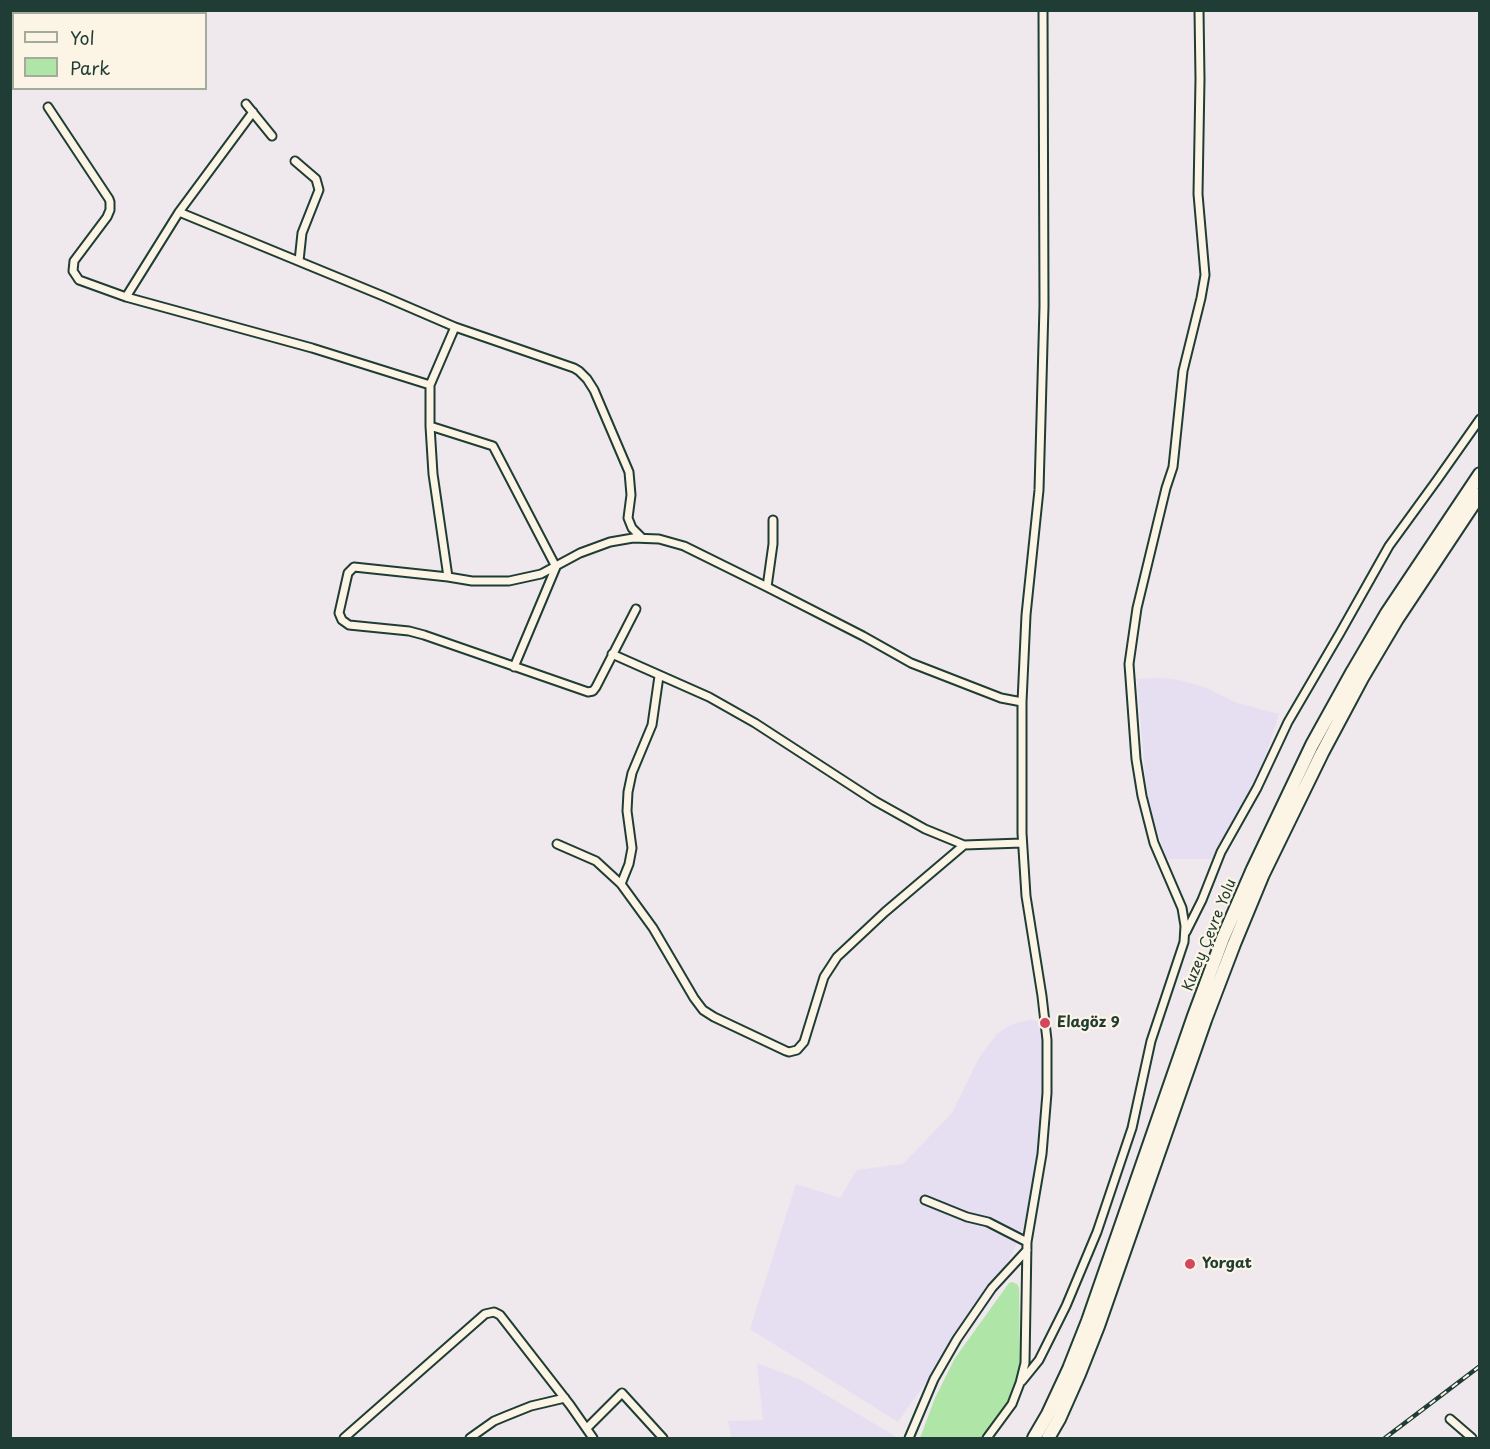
<!DOCTYPE html>
<meta charset="utf-8">
<style>
body{margin:0}
#map{position:relative;width:1490px;height:1449px;overflow:hidden;background:#efe8ec;font-family:"Playpen Sans",sans-serif}
canvas{display:block}
.frame{position:absolute;inset:0;border:12px solid #1f3d34;pointer-events:none}
.legend{position:absolute;left:12px;top:12px;width:195px;height:78px;box-sizing:border-box;background:#fcf5e5;border:2px solid #a4ab9e;margin:0;padding:8px 10px;list-style:none;font-size:18px;color:#1f3d34}
.legend li{display:flex;align-items:center;gap:12px;height:30px}
.legend b{width:30px;border:2px solid #a4ab9e}
</style>
<div id="map">
<canvas width="1490" height="1449"></canvas>
<div class="frame"></div>
<ul class="legend">
<li><b style="height:8px;background:#fcf5e5"></b>Yol</li>
<li><b style="height:16px;background:#afe5a7"></b>Park</li>
</ul>
</div>
<script>
const g = document.querySelector('canvas').getContext('2d');
g.lineJoin = 'round';
function paint(path, color) { g.fillStyle = color; g.fill(path, 'evenodd'); }
const toPath = rows => new Path2D(rows.map(r => 'M' + r).join(''));
function stroke(path, color, width, dash) { g.strokeStyle = color; g.lineWidth = width; g.lineCap = dash ? 'butt' : 'round'; g.setLineDash(dash || []); g.stroke(path); }
function label(font, color, halo, rows, align = 'center') {
  g.font = font + ' "Playpen Sans",sans-serif'; g.lineWidth = 4.5; g.setLineDash([]); g.textBaseline = 'middle'; g.strokeStyle = halo; g.fillStyle = color; for (const [text, x, y, turn = 0] of rows) {
    g.save(); g.translate(x, y); g.rotate((+turn || 0) * Math.PI / 180); g.textAlign = isNaN(turn) ? turn : align; if (halo) g.strokeText(text, 0, 0); g.fillText(text, 0, 0); g.restore();
  }
}
paint(toPath([
 [1160,678,1179,680,1207,688,1237,703,1279,714,1254,791,1212,859,1166,859,1147,797,1137,679],
 [1030,1020,1038,1021,1042,1031,1043,1092,1038,1162,1024,1226,1017,1243,1002,1273,898,1422,750,1329,796,1184,840,1198,857,1170,903,1164,952,1113,980,1056,997,1034,1009,1026,1016,1023],
 [757,1363,799,1379,895,1436,895,1438,731,1438,728,1421,763,1420]
]), '#e6dff1');
paint(toPath([
 [1012,1282,1017,1284,1019,1288,1020,1362,1018,1380,1007,1406,984,1438,920,1438,935,1398,955,1358,1009,1283]
]), '#afe5a7');
const street = toPath([
 [246,104,272,136],
 [48,107,109,199,110,202,110,210,107,217,74,261,73,271,79,280,126,297,312,348,430,385,430,426,433,474,448,577],
 [295,161,316,179,319,190,302,233,299,261],
 [179,212,383,296,455,327,574,368,579,371,587,379,594,390,629,472,631,495,628,518,632,528,641,537],
 [126,297,179,212,253,112],
 [430,385,455,327],
 [430,426,493,446,556,567,514,667],
 [767,587,773,544,773,520],
 [636,609,596,687,593,691,588,692,424,635,409,631,349,625,342,620,339,613,348,573,354,567,448,577,472,581,509,581,541,574,580,553,610,542,633,538,659,539,684,546,767,587,863,636,911,663,1001,698,1022,702],
 [612,654,709,697,755,723,875,801,925,829,964,845,1022,843],
 [557,844,596,861,621,884,653,928,694,998,703,1010,714,1017,786,1051,789,1052,797,1050,804,1042,824,977,837,957,885,912,964,845],
 [621,884,629,864,632,848,627,811,628,792,632,773,652,725,659,676],
 [1186,932,1202,900,1221,852,1257,788,1288,722,1340,633,1389,546,1437,480,1480,419],
 [925,1200,967,1217,988,1222,1027,1242],
 [1022,1381,1039,1360,1066,1306,1097,1232,1132,1128,1151,1041,1184,942,1185,926,1182,908,1154,843,1142,796,1136,759,1129,664,1137,608,1166,488,1173,467,1183,371,1201,298,1205,275,1198,194,1200,79,1199,10],
 [1450,1419,1472,1438],
 [587,1428,622,1393,663,1438],
 [344,1438,485,1314,494,1312,500,1315,570,1405,593,1438],
 [470,1438,494,1421,506,1416,531,1406,565,1398],
 [909,1438,934,1379,957,1339,992,1288,1027,1250],
 [987,1438,1012,1404,1020,1383,1025,1363,1027,1242,1042,1154,1047,1093,1047,1040,1042,996,1026,896,1022,833,1022,702,1026,615,1039,490,1041,418,1044,306,1043,10]
]);
const highway = toPath([
 [1034,1438,1048,1414,1069,1369,1088,1321,1194,1016,1223,938,1253,869,1312,745,1353,671,1387,613,1480,474],
 [1048,1438,1059,1419,1079,1374,1098,1326,1205,1020,1234,944,1263,874,1322,753,1362,678,1397,619,1480,494]
]);
stroke(street, '#1f3d34', 11);
stroke(highway, '#1f3d34', 16);
stroke(street, '#fcf5e5', 7);
stroke(highway, '#fcf5e5', 12);
const rail = toPath([
 [1385,1438,1480,1366]
]);
stroke(rail, '#1f3d34', 4.5);
stroke(rail, '#fcf5e5', 2, [7]);
for (const [x, y, r, color] of [
 [1045,1023,6,"#d1495b"],
 [1190,1264,6,"#d1495b"]
]) { const dot = new Path2D(); dot.arc(x, y, r, 0, 2 * Math.PI); g.fillStyle = color; g.fill(dot); stroke(dot, '#fcf5e5', 2); }
label('15px', '#1f3d34', '#fcf5e5', [
 ["Kuzey Çevre Yolu",1210,935,-68]
]);
label('bold 15px', '#1f3d34', '#fcf5e5', [
 ["Elagöz 9",1057,1023],
 ["Yorgat",1202,1264]
], 'left');
</script>
